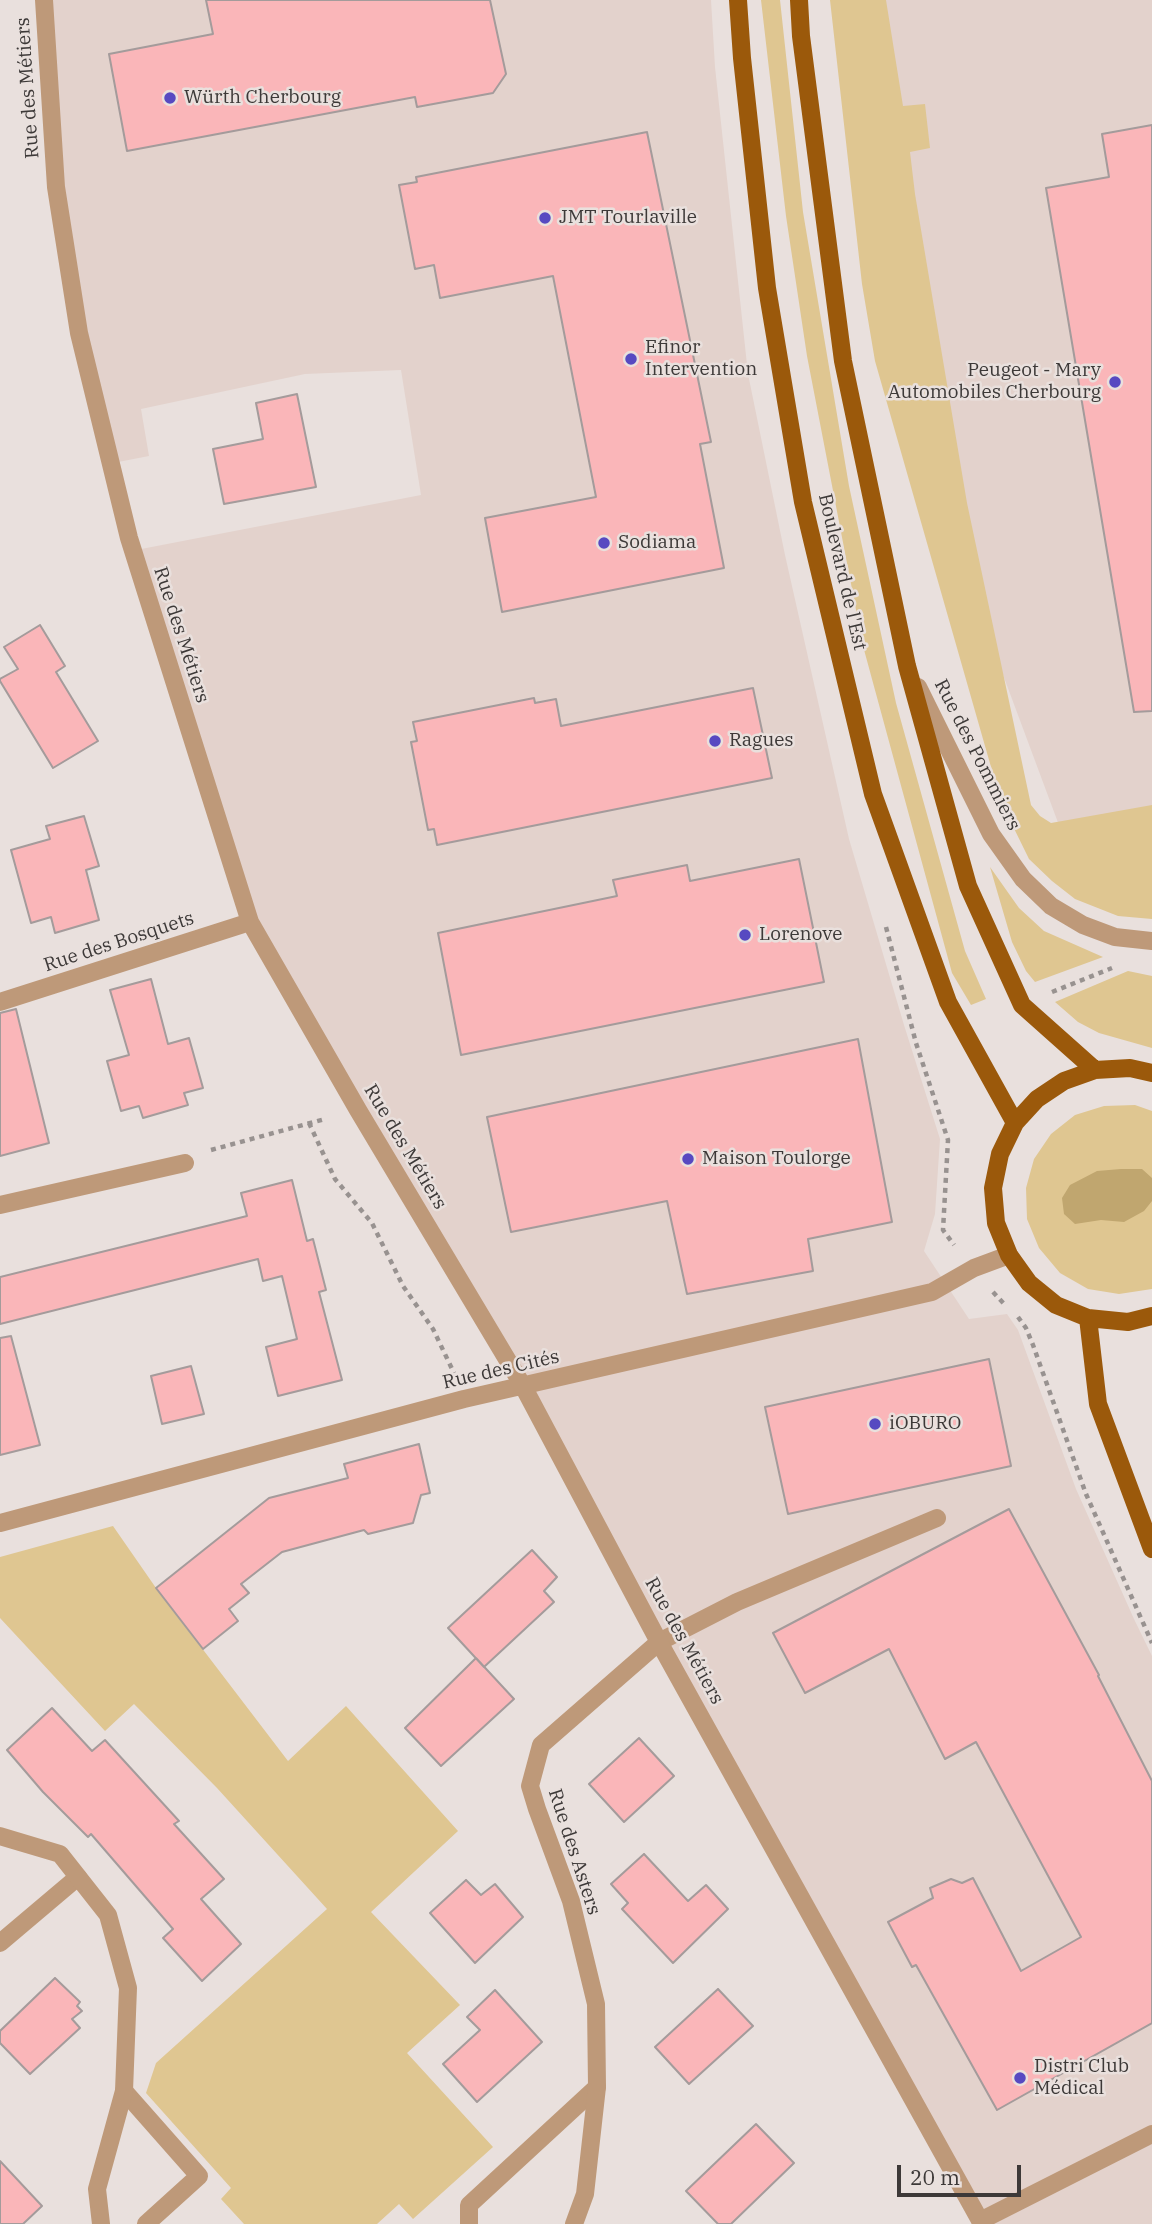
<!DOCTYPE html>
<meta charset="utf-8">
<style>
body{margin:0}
#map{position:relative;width:1152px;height:2224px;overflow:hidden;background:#e9e0dd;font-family:"IBM Plex Serif",serif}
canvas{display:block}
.scale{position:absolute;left:897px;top:2165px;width:124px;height:32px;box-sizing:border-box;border:4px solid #3d3938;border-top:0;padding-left:9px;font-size:21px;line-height:24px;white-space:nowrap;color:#3d3938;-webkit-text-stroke:5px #e9e0dd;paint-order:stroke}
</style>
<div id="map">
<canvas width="1152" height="2224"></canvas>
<div class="scale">20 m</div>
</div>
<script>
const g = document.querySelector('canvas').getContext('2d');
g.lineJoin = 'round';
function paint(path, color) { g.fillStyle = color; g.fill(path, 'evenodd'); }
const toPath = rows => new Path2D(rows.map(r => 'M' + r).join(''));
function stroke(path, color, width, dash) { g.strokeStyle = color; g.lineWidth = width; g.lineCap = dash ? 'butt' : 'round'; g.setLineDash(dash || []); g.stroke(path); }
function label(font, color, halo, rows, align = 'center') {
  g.font = font + ' "IBM Plex Serif",serif'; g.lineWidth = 5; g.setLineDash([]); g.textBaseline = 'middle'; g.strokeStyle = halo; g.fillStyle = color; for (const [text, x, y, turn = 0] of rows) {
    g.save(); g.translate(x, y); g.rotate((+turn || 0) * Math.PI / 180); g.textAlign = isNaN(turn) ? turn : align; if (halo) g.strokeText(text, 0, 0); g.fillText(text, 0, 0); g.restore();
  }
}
paint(toPath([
 [44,0,711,0,715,67,748,374,785,555,849,839,904,1025,940,1139,935,1214,924,1251,969,1319,1007,1314,1018,1330,1076,1489,1134,1619,1152,1656,1152,2224,982,2224,659,1642,251,921,136,550,421,495,401,370,305,374,141,409,149,456,113,463,68,261],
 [883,0,1152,0,1152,882,1063,836,983,621]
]), '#e3d2cc');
paint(toPath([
 [761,0,780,0,803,212,849,486,896,703,965,951,986,999,971,1005,952,973,863,646,807,356,786,216],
 [830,0,886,0,903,106,925,104,930,148,910,152,915,194,967,503,1031,805,1040,816,1051,823,1152,805,1152,919,1118,916,1075,899,1052,881,1029,859,1001,802,875,361,862,284],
 [990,867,1019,908,1044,931,1103,957,1035,982,1026,971,1012,942],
 [1128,971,1152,976,1152,1048,1099,1033,1078,1022,1055,1002],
 [1135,1105,1152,1111,1152,1289,1119,1294,1088,1289,1060,1273,1039,1248,1027,1219,1026,1188,1034,1159,1051,1134,1075,1115,1104,1106],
 [113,1526,156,1588,288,1761,346,1706,458,1831,371,1912,460,2005,407,2053,493,2147,413,2219,399,2204,377,2224,244,2224,221,2199,231,2188,146,2093,156,2063,327,1909,217,1788,134,1704,105,1731,0,1618,0,1557]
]), '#dfc691');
paint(toPath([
 [1121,1169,1142,1169,1152,1178,1152,1201,1144,1211,1124,1222,1101,1220,1075,1224,1064,1214,1062,1198,1070,1185,1097,1171]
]), '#c0a66f');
const building = toPath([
 [206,0,490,0,506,74,493,93,417,107,415,97,127,151,109,54,213,34,206,0],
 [1152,125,1152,711,1134,712,1046,188,1109,177,1102,134,1152,125],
 [647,132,711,442,700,444,724,568,502,612,485,518,596,497,553,276,440,298,434,265,415,269,399,185,417,182,416,177,647,132],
 [297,394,316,487,224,504,213,449,263,439,256,403,297,394],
 [40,625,65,666,56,672,98,741,53,768,0,681,0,679,18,669,4,647,40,625],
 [753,688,772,778,437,845,434,829,428,830,411,742,417,741,413,722,534,698,535,703,556,699,561,726,753,688],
 [84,816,99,866,86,870,99,920,55,933,51,917,31,923,11,850,50,839,46,826,84,816],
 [799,859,824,982,461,1055,438,933,617,896,613,880,687,865,690,881,799,859],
 [151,979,168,1044,189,1038,203,1088,184,1093,188,1105,143,1118,139,1106,121,1111,107,1061,129,1055,110,990,151,979],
 [16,1009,49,1143,0,1156,0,1013,16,1009],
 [858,1039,892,1222,808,1239,813,1271,687,1294,667,1201,511,1232,487,1117,858,1039],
 [292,1180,307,1241,313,1239,326,1290,319,1292,342,1380,278,1396,266,1347,297,1339,282,1276,263,1281,258,1259,0,1324,0,1277,247,1216,241,1193,292,1180],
 [11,1336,40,1445,0,1455,0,1338,11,1336],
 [989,1359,1011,1466,788,1514,765,1407,989,1359],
 [191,1366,204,1414,162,1424,151,1376,191,1366],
 [419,1444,430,1493,421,1495,413,1523,368,1534,364,1530,282,1552,241,1584,249,1593,229,1609,238,1621,203,1649,156,1588,269,1498,348,1478,344,1464,419,1444],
 [1009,1509,1099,1675,1098,1676,1152,1781,1152,2023,997,2110,916,1965,912,1967,888,1922,933,1898,930,1888,951,1879,962,1883,973,1878,1021,1971,1081,1937,976,1742,945,1759,889,1649,805,1693,773,1633,1009,1509],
 [532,1550,557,1577,544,1591,554,1602,484,1667,448,1628,532,1550],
 [476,1658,514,1699,441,1766,405,1728,476,1658],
 [52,1708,92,1751,105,1740,179,1821,174,1824,224,1879,201,1899,241,1944,202,1981,163,1938,173,1929,91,1834,88,1837,43,1792,7,1750,52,1708],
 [639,1738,674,1776,624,1822,589,1784,639,1738],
 [644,1854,688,1901,706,1885,728,1909,673,1963,622,1909,628,1903,611,1884,644,1854],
 [466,1880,481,1895,495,1884,523,1917,475,1963,430,1913,466,1880],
 [55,1978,80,2002,77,2006,82,2011,72,2019,80,2028,30,2074,0,2043,0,2031,55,1978],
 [718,1989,753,2026,689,2084,655,2047,718,1989],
 [495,1990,542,2042,477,2102,443,2064,480,2030,467,2017,495,1990],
 [756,2124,794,2163,731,2224,718,2224,686,2191,756,2124],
 [0,2161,42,2206,23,2224,0,2224,0,2161]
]);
paint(building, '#fab6b9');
stroke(building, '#a49b9b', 2);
stroke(toPath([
 [886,927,916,1043,948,1140,943,1230,954,1245],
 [1052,992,1112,968],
 [309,1123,335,1179,372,1223,403,1286,433,1329,454,1373],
 [211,1150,325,1119],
 [993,1292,1006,1306],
 [1018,1317,1026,1328,1033,1345,1086,1494,1152,1643]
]), '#989290', 4.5, [5, 5]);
stroke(toPath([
 [659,1642,737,1602,937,1518],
 [0,1943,78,1877],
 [124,2091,199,2176,146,2224],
 [469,2224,469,2205,597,2087]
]), '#be9979', 18);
stroke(toPath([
 [44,0,56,187,79,333,129,538,250,922,358,1110,523,1386,659,1642,982,2224],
 [918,687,991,834,1023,879,1051,906,1083,925,1115,937,1152,941],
 [0,1002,250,922],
 [0,1205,185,1163],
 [0,1523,464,1399,932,1292,974,1268,1009,1255],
 [0,1836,60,1854,108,1915,128,1988,124,2091,97,2189,101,2224],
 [980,2221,1152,2134],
 [574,2224,585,2194,597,2087,596,2004,571,1901,537,1809,530,1786,541,1745,659,1642]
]), '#be9979', 18);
stroke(toPath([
 [738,0,742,58,767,288,803,502,873,794,948,1002,1015,1123],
 [799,0,801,36,843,361,907,666,968,886,1022,1005,1095,1070],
 [1152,1073,1130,1068,1095,1070,1064,1081,1037,1099,1015,1123,1000,1154,993,1188,996,1223,1009,1255,1029,1283,1056,1305,1088,1318,1128,1322,1152,1316],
 [1088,1318,1098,1404,1152,1549]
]), '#9b590b', 18);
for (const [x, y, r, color] of [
 [170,98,7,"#5749c1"],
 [545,218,7,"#5749c1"],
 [631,359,7,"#5749c1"],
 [1115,382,7,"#5749c1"],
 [604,543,7,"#5749c1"],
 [715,741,7,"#5749c1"],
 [745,935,7,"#5749c1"],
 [688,1159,7,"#5749c1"],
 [875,1424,7,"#5749c1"],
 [1020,2078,7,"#5749c1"]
]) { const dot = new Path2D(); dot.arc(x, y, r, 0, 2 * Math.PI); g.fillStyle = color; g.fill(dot); stroke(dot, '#e9e0dd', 2.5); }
label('19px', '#3d3938', '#e9e0dd', [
 ["Rue des Métiers",28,88,-94],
 ["Boulevard de l'Est",842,572,77],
 ["Rue des Métiers",181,635,72],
 ["Rue des Pommiers",977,755,63],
 ["Rue des Bosquets",119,942,-18],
 ["Rue des Métiers",405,1147,59],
 ["Rue des Cités",501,1370,-13],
 ["Rue des Métiers",684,1641,61],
 ["Rue des Asters",574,1852,72]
]);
label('19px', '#3d3938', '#e9e0dd', [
 ["Würth Cherbourg",184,98],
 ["JMT Tourlaville",559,218],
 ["Efinor",645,348],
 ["Intervention",645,370],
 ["Peugeot - Mary",1101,371,"right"],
 ["Automobiles Cherbourg",1101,393,"right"],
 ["Sodiama",618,543],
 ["Ragues",729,741],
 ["Lorenove",759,935],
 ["Maison Toulorge",702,1159],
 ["iOBURO",889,1424],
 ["Distri Club",1034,2067],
 ["Médical",1034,2089]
], 'left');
</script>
